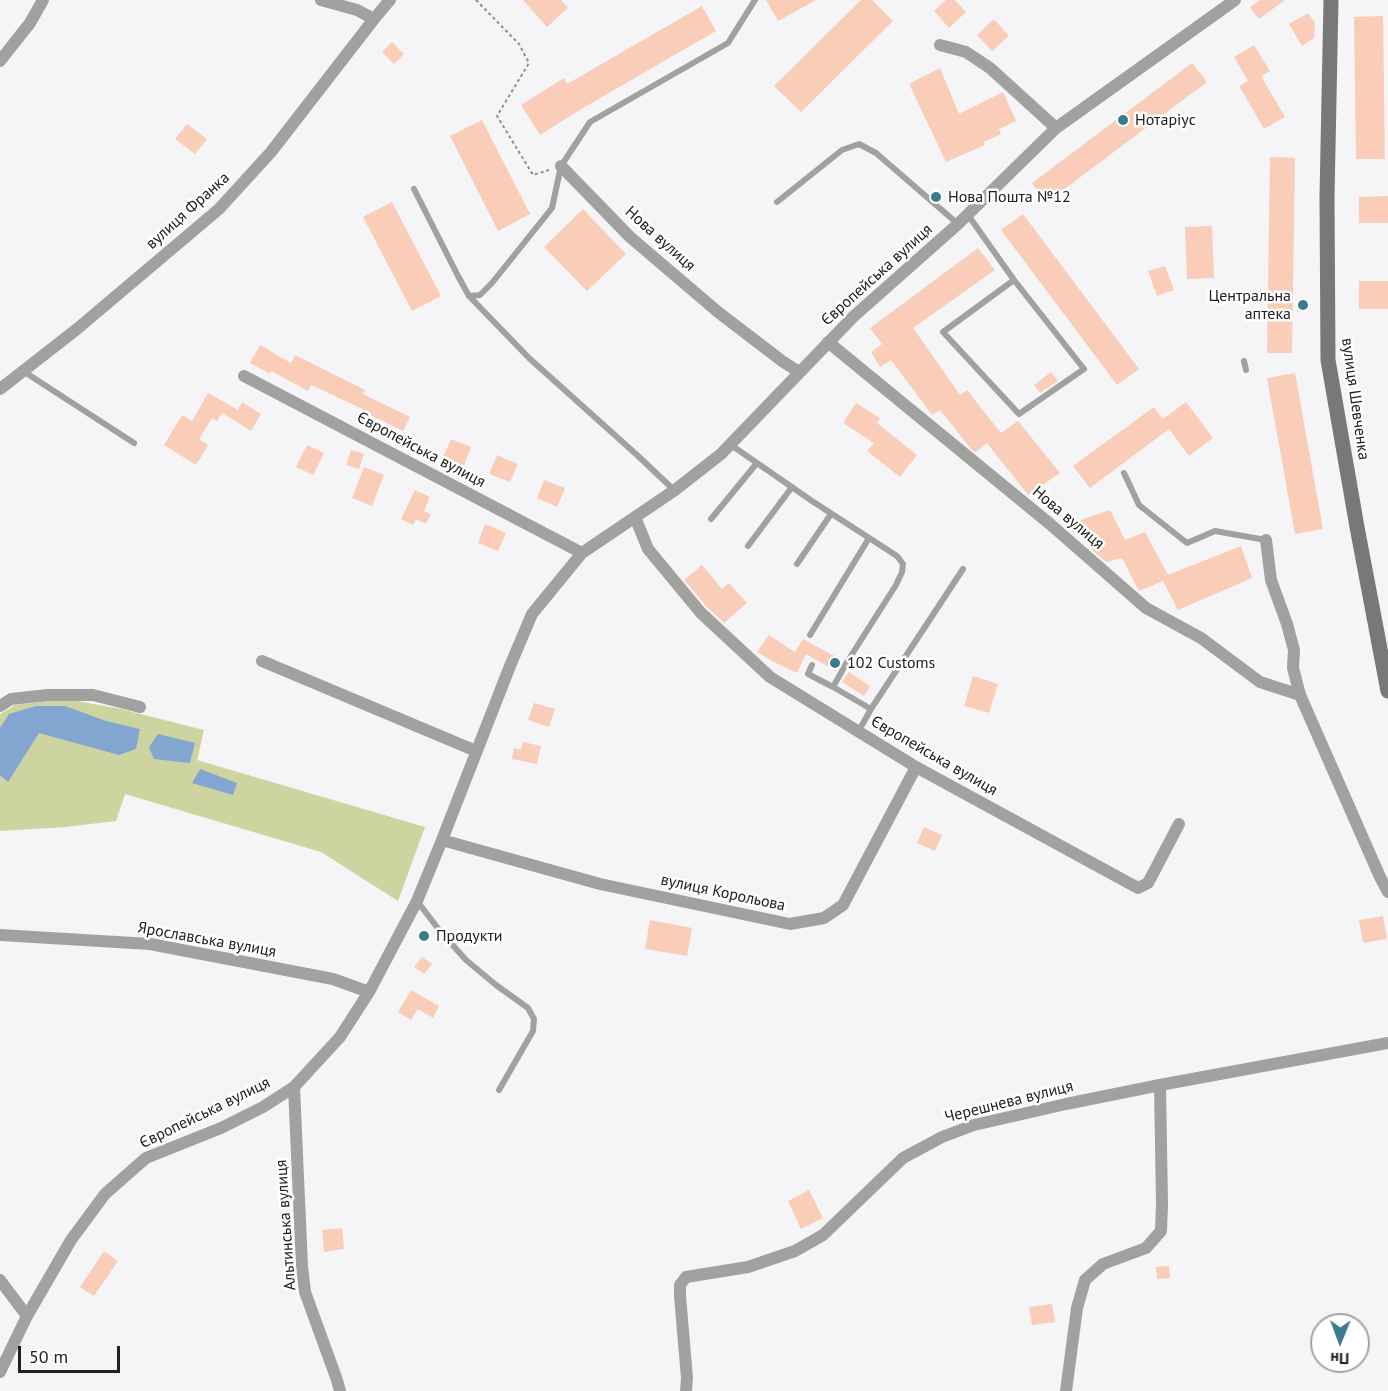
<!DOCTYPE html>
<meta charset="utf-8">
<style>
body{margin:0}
#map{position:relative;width:1388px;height:1391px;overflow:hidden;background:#f5f5f7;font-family:"PT Sans",sans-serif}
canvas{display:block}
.north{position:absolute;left:1310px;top:1313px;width:60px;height:60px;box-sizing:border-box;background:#fff;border:2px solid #a6a6a6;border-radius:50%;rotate:181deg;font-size:16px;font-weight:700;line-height:24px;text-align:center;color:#202021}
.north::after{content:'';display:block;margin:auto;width:21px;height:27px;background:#3a7c8e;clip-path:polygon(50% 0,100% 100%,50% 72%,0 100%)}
.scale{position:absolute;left:18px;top:1346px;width:102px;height:27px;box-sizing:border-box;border:3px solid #202021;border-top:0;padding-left:8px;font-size:18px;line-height:21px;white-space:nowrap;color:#202021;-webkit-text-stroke:4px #fff;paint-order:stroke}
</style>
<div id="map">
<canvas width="1388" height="1391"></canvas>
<div class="north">Пн</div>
<div class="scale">50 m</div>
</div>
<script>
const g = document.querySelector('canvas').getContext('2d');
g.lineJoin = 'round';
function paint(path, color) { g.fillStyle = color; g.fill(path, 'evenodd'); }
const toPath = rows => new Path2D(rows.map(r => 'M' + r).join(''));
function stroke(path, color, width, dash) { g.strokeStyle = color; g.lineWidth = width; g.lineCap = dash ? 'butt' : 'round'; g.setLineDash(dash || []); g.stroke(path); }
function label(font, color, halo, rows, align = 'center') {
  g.font = font + ' "PT Sans",sans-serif'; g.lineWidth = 5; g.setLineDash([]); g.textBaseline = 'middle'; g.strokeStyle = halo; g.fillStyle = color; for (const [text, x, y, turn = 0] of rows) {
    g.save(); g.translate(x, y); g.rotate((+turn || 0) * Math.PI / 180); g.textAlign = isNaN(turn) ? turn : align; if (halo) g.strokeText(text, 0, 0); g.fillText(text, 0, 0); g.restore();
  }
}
paint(toPath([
 [66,699,121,709,204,730,197,760,425,827,398,901,321,852,125,794,116,821,66,827,0,831,0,714,15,705]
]), '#ced49f');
paint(toPath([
 [36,706,65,706,106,721,140,729,136,749,119,755,39,733,8,782,0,775,0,728,9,714],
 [158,734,195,743,190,763,154,759,149,747],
 [200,769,237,783,233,795,192,783]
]), '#82a6d0');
paint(toPath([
 [523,0,561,0,568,8,547,27],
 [766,0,816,0,778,21],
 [861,0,872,0,893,21,801,112,774,86],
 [946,0,955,0,966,12,949,28,934,11],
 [1260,0,1285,0,1259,19,1250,7],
 [702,6,716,31,583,108,540,135,521,105,564,78,567,84],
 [1308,13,1315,23,1314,38,1302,46,1289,24],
 [1383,16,1385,159,1356,159,1354,17],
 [994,19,1009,36,992,51,977,35],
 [392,42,404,54,394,64,382,52],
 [1254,45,1270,71,1261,76,1285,117,1264,129,1239,86,1248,81,1234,57],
 [1192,63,1207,82,1046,203,1032,183],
 [940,68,959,114,1003,92,1016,121,999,129,1001,134,984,142,985,145,946,162,909,84],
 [482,120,530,214,498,231,450,136],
 [187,124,207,139,195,154,175,139],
 [1270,157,1295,158,1292,353,1267,353],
 [1388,196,1388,223,1359,223,1359,197],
 [392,202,441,296,412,311,363,217],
 [583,209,626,254,587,291,544,247],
 [1023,214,1139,369,1117,385,1001,230],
 [1212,226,1214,278,1187,279,1185,227],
 [978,248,995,270,913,328,960,395,967,390,1001,433,1018,421,1060,473,1028,495,987,443,976,452,971,449,940,410,932,415,891,360,880,367,871,352,882,344,870,328],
 [1165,266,1174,290,1157,296,1148,271],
 [1359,281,1388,281,1388,309,1359,309],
 [260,345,291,363,295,355,365,390,363,394,410,417,403,431,370,415,371,413,311,385,308,391,271,371,270,374,250,363],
 [1051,372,1058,381,1040,393,1034,385],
 [1295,373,1323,529,1295,534,1267,378],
 [208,393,238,410,242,402,261,414,251,431,222,413,217,421,212,418,199,439,208,445,196,465,164,445,182,415,192,421],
 [1186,402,1213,438,1189,456,1169,429,1090,488,1073,466,1154,407,1163,419],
 [856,403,880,418,877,423,917,455,900,477,867,451,874,443,843,423],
 [451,439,471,447,464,466,443,457],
 [307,445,324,453,313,475,296,467],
 [351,450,364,454,359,469,346,465],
 [497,455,518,464,510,482,489,474],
 [364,467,384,475,372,506,352,498],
 [544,480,565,488,557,507,537,498],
 [415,490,430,497,424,511,431,514,426,524,416,519,413,525,401,519],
 [1110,510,1125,540,1145,532,1168,575,1241,546,1252,578,1178,610,1163,581,1139,591,1122,558,1106,562,1093,551,1078,521],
 [485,524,506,533,498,551,478,543],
 [702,565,722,589,729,583,747,603,724,623,707,607,684,580],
 [769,635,795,652,803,639,842,660,836,671,806,654,797,673,772,661,757,652],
 [849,672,870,686,864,696,842,682],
 [973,676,998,684,989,713,964,706],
 [534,703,555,709,549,727,528,720],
 [523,742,541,746,537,764,512,759,514,748,521,750],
 [924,827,942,835,935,851,917,843],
 [1383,916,1387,939,1363,943,1359,920],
 [650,920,692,928,687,956,645,949],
 [422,957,432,964,424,974,414,967],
 [411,990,439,1006,433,1018,418,1009,411,1020,398,1012],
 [809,1190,823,1218,801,1229,788,1201],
 [342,1228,344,1249,324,1252,322,1230],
 [104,1251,118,1261,94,1296,80,1287],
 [1169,1266,1170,1278,1157,1279,1156,1267],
 [1052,1304,1055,1322,1032,1325,1029,1307]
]), '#facdb8');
stroke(toPath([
 [476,0,519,44,529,63,497,116,533,175,549,170]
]), '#8e8e8f', 2, [3, 3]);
stroke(toPath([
 [414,189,458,276,469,296,529,358,637,455,674,490],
 [777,202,842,150,859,144,876,153,958,224],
 [968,215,1014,280,943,332,1019,414,1084,369,1014,280],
 [469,296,480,295,492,283,552,208,561,166,590,122,728,43,755,0],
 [1244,361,1246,370],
 [23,371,134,443],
 [731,445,812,501,897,556,903,564,902,572,896,585,847,662,833,687,871,709,862,725],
 [1124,473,1139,505,1187,543,1215,531,1266,540],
 [711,519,757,463],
 [748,546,792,487],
 [797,564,831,514],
 [810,635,869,538],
 [812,665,808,674,833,687],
 [871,709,963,569],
 [417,901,440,931,466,960,496,985,528,1008,534,1019,533,1031,499,1090]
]), '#a1a1a0', 6);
stroke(toPath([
 [321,0,357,10,374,19],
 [940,45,966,52,990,68,1056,128],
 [0,61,30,23,43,0],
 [561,166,630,237,718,312,782,361,799,372],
 [828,342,1050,524,1146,608,1201,638,1260,682,1300,695],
 [244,376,582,553],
 [0,389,77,329,219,209,271,152,374,19,390,0],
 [635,517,648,549,701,613,770,677,916,767,1138,888,1148,883,1179,824],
 [1266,540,1271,580,1287,624,1294,650,1293,668,1300,695,1380,877,1388,892],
 [262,661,476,751],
 [0,706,11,699,48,695,93,695,140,707],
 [442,840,600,884,790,924,824,918,843,905,916,767],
 [0,935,150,944,333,979,369,992],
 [294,1087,302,1266,305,1292,337,1380,340,1391],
 [0,1280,27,1316],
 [0,1372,27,1316,71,1240,105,1194,146,1158,221,1128,263,1107,294,1087,340,1037,369,992,417,901,442,840,510,666,532,614,582,553,675,490,721,454,853,317,958,224,1056,128,1235,0],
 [686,1391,687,1378,680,1296,680,1285,686,1277,748,1267,795,1251,823,1235,903,1158,942,1137,974,1125,1066,1104,1160,1085,1388,1043],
 [1066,1391,1077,1308,1085,1280,1103,1264,1146,1248,1161,1231,1162,1204,1160,1085]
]), '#a1a1a0', 12);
stroke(toPath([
 [1331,0,1327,196,1328,360,1357,527,1388,691]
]), '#797878', 15);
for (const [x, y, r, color] of [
 [1123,120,6,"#3a7c8e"],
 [936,197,6,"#3a7c8e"],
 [1303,305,6,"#3a7c8e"],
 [835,663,6,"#3a7c8e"],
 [424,936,6,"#3a7c8e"]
]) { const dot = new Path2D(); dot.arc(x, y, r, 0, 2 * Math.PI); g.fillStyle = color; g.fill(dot); stroke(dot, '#fff', 2); }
label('16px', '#202021', '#fff', [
 ["Нотаріус",1135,120],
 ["Нова Пошта №12",948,197],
 ["Центральна",1291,296,"right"],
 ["аптека",1291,314,"right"],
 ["102 Customs",847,663],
 ["Продукти",436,936]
], 'left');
label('16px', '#202021', '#fff', [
 ["вулиця Франка",188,211,-42],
 ["Нова вулиця",660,239,42],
 ["Європейська вулиця",877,275,-42],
 ["вулиця Шевченка",1355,399,82],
 ["Європейська вулиця",421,450,28],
 ["Нова вулиця",1068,518,40],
 ["Європейська вулиця",934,756,30],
 ["вулиця Корольова",723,893,12],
 ["Ярославська вулиця",207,940,10],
 ["Черешнева вулиця",1009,1102,-14],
 ["Європейська вулиця",205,1113,-26],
 ["Альтинська вулиця",286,1225,-94]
]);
</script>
